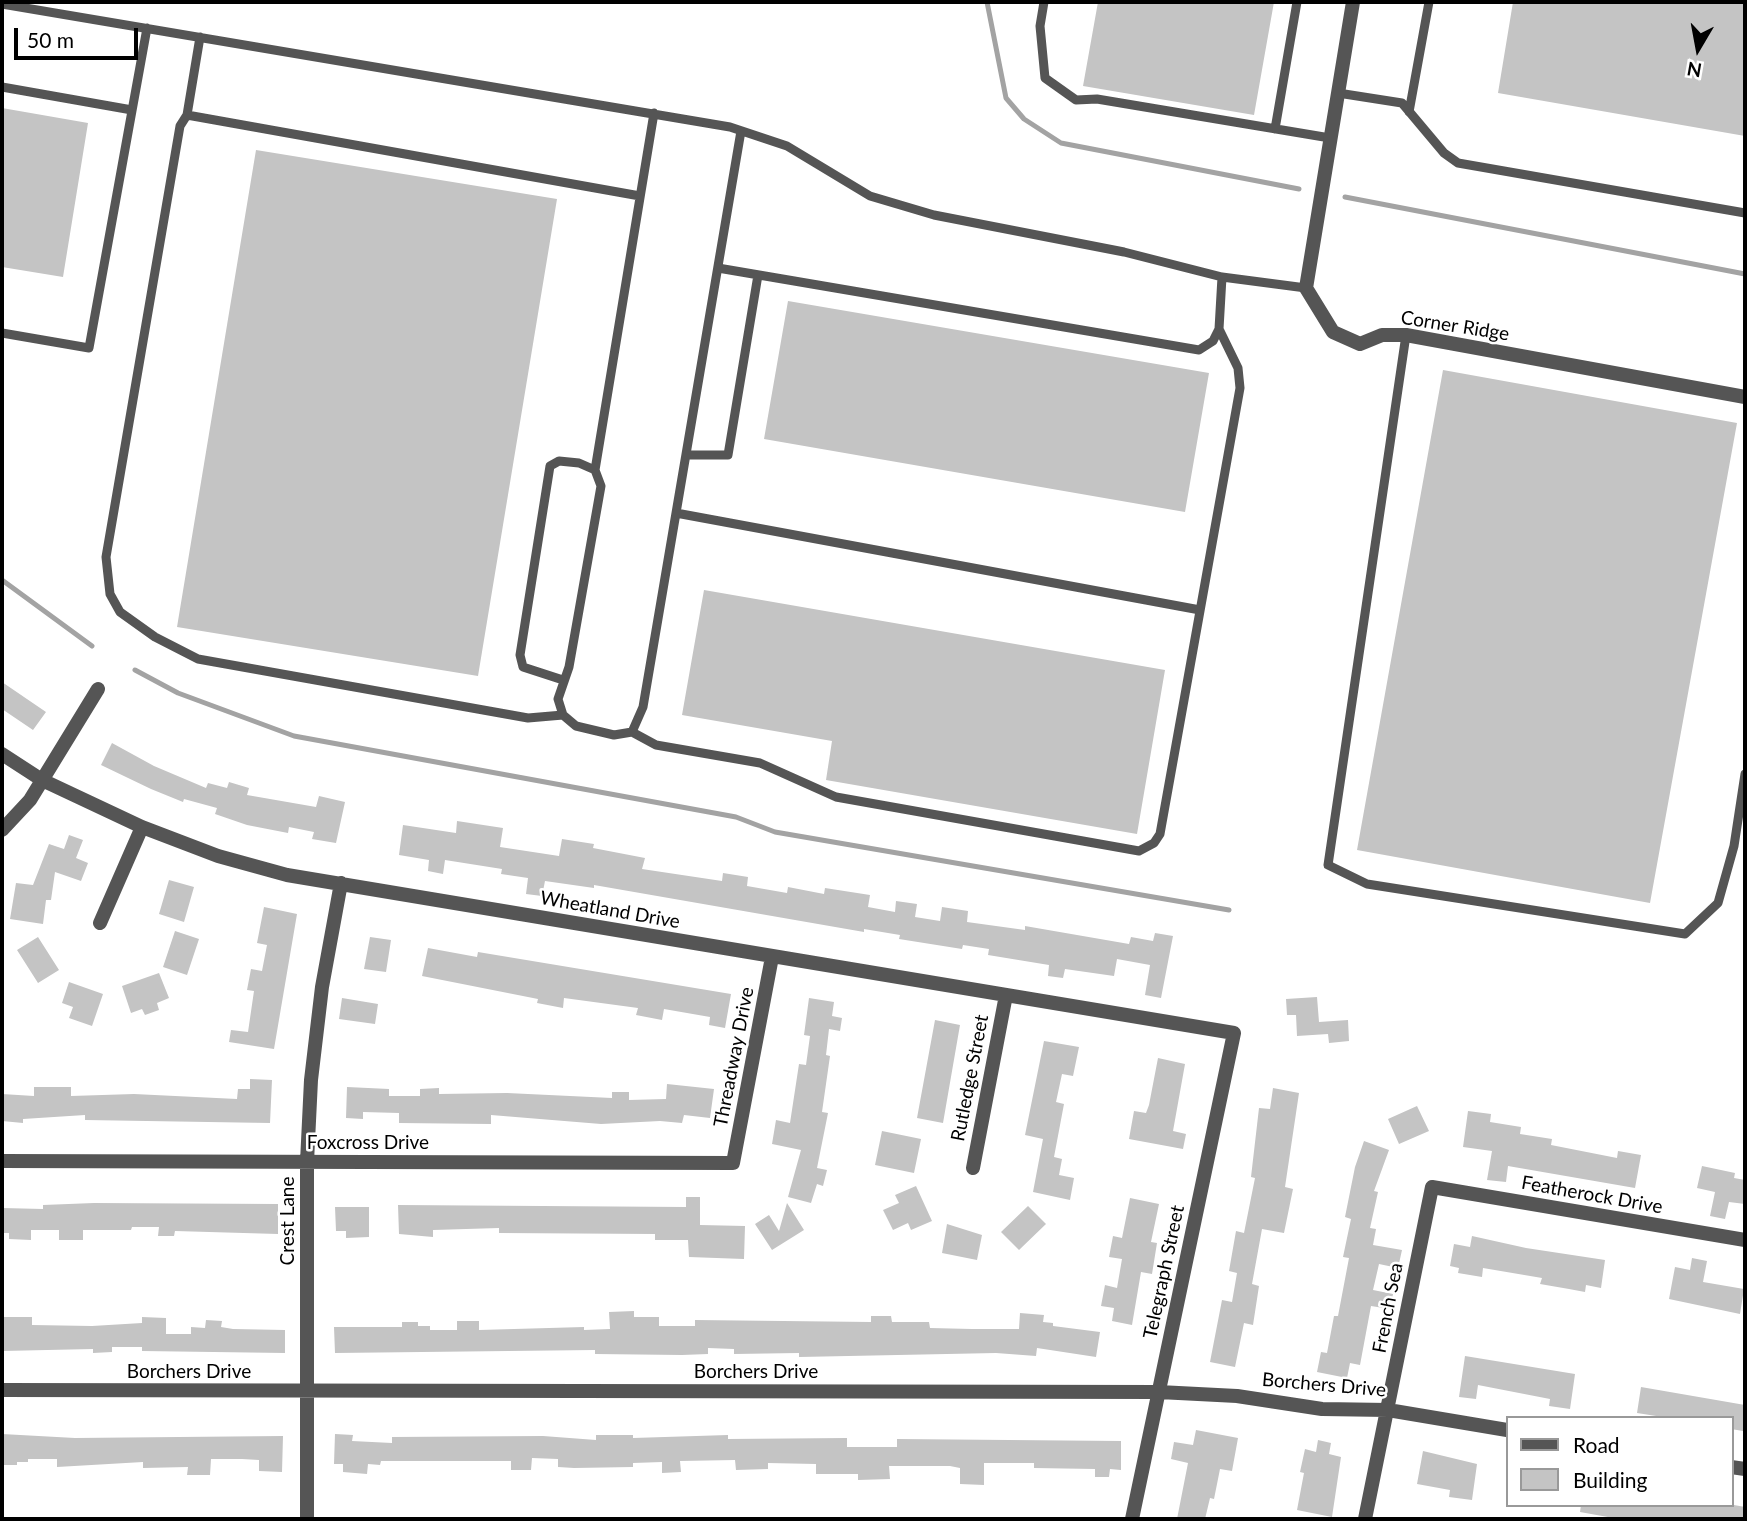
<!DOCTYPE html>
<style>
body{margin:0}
#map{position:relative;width:1747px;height:1521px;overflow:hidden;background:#fff;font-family:Lato,sans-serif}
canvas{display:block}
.frame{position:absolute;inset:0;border:4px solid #000;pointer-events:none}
.legend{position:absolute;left:1506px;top:1416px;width:228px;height:91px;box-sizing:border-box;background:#fff;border:2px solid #999;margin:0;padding:9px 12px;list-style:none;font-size:21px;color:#000}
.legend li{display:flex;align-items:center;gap:14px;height:35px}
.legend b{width:35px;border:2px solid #999}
.north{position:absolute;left:1663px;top:14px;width:70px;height:70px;-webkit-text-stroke:5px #fff;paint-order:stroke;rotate:190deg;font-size:19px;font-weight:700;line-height:28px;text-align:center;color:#000}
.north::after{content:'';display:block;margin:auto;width:24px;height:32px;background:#000;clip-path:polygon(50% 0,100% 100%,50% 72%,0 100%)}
.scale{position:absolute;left:14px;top:28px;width:124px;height:32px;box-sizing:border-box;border:4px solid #000;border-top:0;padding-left:9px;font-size:21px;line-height:24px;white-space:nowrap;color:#000;-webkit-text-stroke:5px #fff;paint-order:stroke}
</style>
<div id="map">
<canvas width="1747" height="1521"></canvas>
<div class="frame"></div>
<ul class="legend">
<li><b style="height:9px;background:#555"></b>Road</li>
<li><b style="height:19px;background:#c4c4c4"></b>Building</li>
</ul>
<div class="north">N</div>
<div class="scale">50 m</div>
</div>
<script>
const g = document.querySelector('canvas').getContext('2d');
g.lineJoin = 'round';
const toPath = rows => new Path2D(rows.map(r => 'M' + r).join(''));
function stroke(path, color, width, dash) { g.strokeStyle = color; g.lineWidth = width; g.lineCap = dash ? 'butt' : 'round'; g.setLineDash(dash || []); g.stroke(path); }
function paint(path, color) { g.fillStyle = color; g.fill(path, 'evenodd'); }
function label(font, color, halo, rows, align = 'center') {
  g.font = font + ' Lato,sans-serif'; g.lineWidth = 5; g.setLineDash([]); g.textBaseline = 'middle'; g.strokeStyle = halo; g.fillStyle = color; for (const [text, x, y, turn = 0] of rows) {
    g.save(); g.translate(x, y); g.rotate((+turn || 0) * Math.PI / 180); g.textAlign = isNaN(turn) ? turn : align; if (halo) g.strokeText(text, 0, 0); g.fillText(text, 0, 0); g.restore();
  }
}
stroke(toPath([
 [987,2,1006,98,1024,119,1061,143,1299,189],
 [1345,197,1745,274],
 [2,580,92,646],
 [135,670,178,693,294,736,736,817,775,832,1229,910]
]), '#a3a3a3', 5);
paint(toPath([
 [1098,2,1274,2,1254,115,1083,86],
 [1513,2,1745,2,1745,136,1498,93],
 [2,108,88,123,63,277,2,267],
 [256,150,557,199,478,676,177,627],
 [788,301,1209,373,1185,512,764,439],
 [1443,370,1737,423,1650,903,1357,850],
 [704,590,1165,670,1137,834,826,780,832,741,682,715],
 [2,682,46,712,33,730,2,709],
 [112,743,154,766,206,788,208,783,227,788,229,782,249,788,247,795,316,807,319,796,345,802,336,843,312,839,314,832,289,827,288,833,247,825,215,814,217,808,184,799,183,802,151,789,101,765],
 [457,821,503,828,500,847,559,856,562,839,594,844,593,848,645,858,642,869,722,881,723,873,748,877,747,886,787,893,788,887,824,894,825,888,870,895,868,907,895,912,896,901,917,904,915,917,940,921,942,907,968,911,967,922,1025,930,1025,926,1129,944,1131,937,1153,941,1155,933,1173,936,1161,998,1145,995,1150,965,1117,959,1114,976,1065,969,1063,978,1048,976,1049,965,988,955,989,949,963,945,962,949,899,939,900,935,864,929,864,932,594,885,594,888,545,881,542,896,526,894,528,878,501,874,502,869,445,860,443,874,428,871,429,860,399,855,403,825,456,833],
 [69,835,83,840,76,858,88,863,81,881,55,872,51,900,46,900,43,924,10,919,16,883,33,885,49,844,64,849],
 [169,880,194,887,184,922,159,914],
 [264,907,297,914,274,1049,229,1042,231,1030,248,1032,254,991,247,990,251,969,262,971,267,945,257,943],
 [175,931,199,939,187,975,163,967],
 [38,937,59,970,38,983,17,950],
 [370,937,391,940,386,972,364,969],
 [428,948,477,957,478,952,731,994,725,1028,709,1025,710,1017,664,1009,662,1020,636,1015,638,1008,564,998,563,1008,537,1003,538,999,422,976],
 [159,973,169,998,157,1003,159,1010,145,1015,142,1009,131,1013,122,986],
 [69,982,103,994,92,1026,69,1018,73,1007,62,1003],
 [1317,997,1319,1022,1348,1020,1349,1041,1329,1043,1328,1034,1297,1036,1296,1015,1287,1015,1286,999],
 [342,998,378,1004,375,1024,339,1019],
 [809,998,834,1002,832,1016,842,1018,840,1031,829,1029,826,1055,830,1056,822,1112,828,1113,817,1168,827,1170,823,1186,817,1184,811,1203,788,1197,801,1150,772,1144,776,1120,790,1123,799,1064,806,1065,810,1036,804,1035],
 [935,1020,960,1025,943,1123,917,1118],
 [1044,1041,1079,1047,1073,1076,1062,1074,1056,1102,1064,1104,1054,1157,1062,1159,1059,1175,1074,1178,1070,1200,1033,1192,1043,1139,1025,1135],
 [1158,1058,1185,1064,1173,1131,1186,1134,1183,1149,1129,1139,1134,1111,1146,1113,1149,1105],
 [250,1079,272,1080,270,1123,85,1120,85,1115,23,1119,23,1123,2,1121,2,1094,34,1096,34,1087,71,1087,71,1096,134,1094,237,1099,238,1089,250,1089],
 [667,1084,714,1089,710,1118,684,1115,682,1123,660,1121,601,1124,491,1115,491,1124,399,1123,399,1113,363,1112,363,1119,346,1118,347,1087,389,1089,389,1096,420,1096,420,1089,439,1088,439,1094,507,1093,612,1098,612,1092,629,1092,629,1100,666,1099],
 [1273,1088,1299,1093,1285,1187,1293,1189,1284,1233,1262,1229,1252,1284,1259,1286,1253,1325,1244,1323,1235,1367,1210,1362,1222,1300,1232,1302,1237,1273,1229,1271,1236,1231,1244,1233,1255,1178,1251,1177,1259,1108,1270,1109],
 [1417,1106,1429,1131,1399,1144,1388,1119],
 [1468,1111,1491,1114,1490,1122,1521,1127,1520,1134,1552,1139,1551,1145,1617,1158,1618,1151,1641,1155,1635,1188,1508,1166,1506,1182,1487,1180,1492,1151,1463,1147],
 [882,1131,921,1139,914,1173,875,1165],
 [1364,1141,1389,1150,1374,1191,1378,1192,1370,1228,1376,1229,1373,1245,1402,1250,1398,1268,1379,1264,1373,1290,1393,1294,1390,1309,1371,1306,1360,1365,1350,1363,1347,1378,1317,1372,1321,1352,1327,1353,1334,1316,1338,1316,1349,1258,1343,1257,1351,1219,1345,1217,1355,1167],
 [1702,1166,1735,1173,1734,1178,1745,1180,1745,1204,1729,1202,1725,1219,1710,1216,1715,1192,1697,1188],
 [916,1186,932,1221,911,1230,908,1223,893,1230,883,1210,899,1203,895,1195],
 [686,1197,700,1197,700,1225,745,1226,744,1259,689,1257,688,1240,655,1240,655,1234,499,1233,499,1228,433,1230,433,1237,399,1234,398,1205,686,1207],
 [1130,1198,1159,1204,1151,1242,1157,1243,1152,1274,1141,1272,1132,1325,1112,1321,1114,1308,1101,1306,1105,1285,1117,1288,1122,1259,1109,1257,1113,1236,1122,1238],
 [94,1203,278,1204,278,1234,175,1231,174,1236,158,1236,159,1227,132,1227,131,1230,83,1230,83,1240,59,1240,59,1230,31,1230,31,1240,9,1239,9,1233,2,1233,2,1208,43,1209,43,1205],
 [787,1203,804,1230,772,1250,755,1224,769,1215,779,1231],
 [1028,1206,1046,1224,1019,1250,1001,1232],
 [335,1207,369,1207,369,1237,346,1238,346,1231,336,1231],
 [947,1224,982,1235,977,1260,942,1253],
 [1472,1236,1526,1248,1605,1260,1601,1288,1586,1285,1585,1292,1569,1289,1540,1284,1542,1278,1483,1268,1482,1277,1458,1273,1459,1268,1450,1266,1454,1244,1470,1247],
 [1692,1258,1707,1261,1703,1282,1744,1289,1740,1314,1669,1299,1675,1267,1690,1270],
 [634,1311,634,1317,659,1317,659,1326,695,1326,695,1320,871,1322,871,1316,891,1316,892,1322,929,1322,930,1328,972,1329,1019,1329,1020,1313,1044,1315,1043,1322,1053,1323,1053,1326,1100,1332,1096,1357,1037,1348,1036,1356,996,1353,799,1357,799,1353,734,1354,734,1349,708,1348,708,1354,682,1355,595,1354,595,1350,335,1353,334,1327,402,1327,402,1322,418,1322,418,1326,430,1326,430,1330,457,1330,457,1321,479,1321,479,1330,584,1327,584,1330,610,1329,609,1312],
 [2,1317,32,1317,32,1325,92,1326,142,1323,142,1317,166,1318,166,1334,191,1334,191,1327,205,1328,206,1320,222,1321,221,1327,233,1329,285,1330,285,1353,142,1351,142,1347,112,1347,112,1352,93,1353,93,1349,2,1351],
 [1465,1356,1575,1374,1570,1409,1549,1406,1550,1399,1478,1385,1476,1399,1459,1397],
 [1641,1387,1745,1405,1743,1431,1731,1429,1731,1418,1669,1418,1637,1413],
 [1196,1430,1238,1438,1232,1471,1220,1469,1214,1499,1210,1498,1205,1519,1177,1519,1188,1463,1171,1459,1174,1442,1193,1445],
 [2,1434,75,1438,283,1436,282,1472,259,1471,259,1460,242,1459,211,1459,210,1475,187,1475,188,1467,143,1468,143,1462,57,1467,57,1459,28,1459,28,1462,17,1462,17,1465,2,1465],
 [335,1434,353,1435,352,1441,392,1443,392,1437,543,1436,596,1440,596,1435,633,1435,633,1438,728,1435,728,1439,847,1438,847,1447,897,1447,897,1439,1121,1441,1121,1470,1110,1469,1109,1477,1095,1477,1095,1469,1034,1468,1034,1463,984,1463,984,1485,960,1484,960,1468,950,1466,889,1466,890,1479,858,1480,858,1474,816,1474,816,1464,768,1463,768,1469,736,1470,735,1460,680,1461,681,1472,662,1473,662,1462,633,1463,633,1467,574,1468,558,1467,558,1459,532,1458,531,1470,511,1470,511,1461,381,1461,380,1465,368,1464,367,1474,343,1472,343,1464,334,1464],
 [1318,1440,1331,1443,1329,1454,1341,1457,1332,1517,1297,1510,1304,1473,1300,1472,1305,1449,1316,1452],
 [1423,1451,1477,1464,1472,1500,1449,1497,1450,1490,1417,1484],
 [1581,1505,1734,1505,1745,1507,1745,1519,1619,1519,1580,1512]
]), '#c4c4c4');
stroke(toPath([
 [1044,2,1040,26,1045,78,1076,100,1097,99,1330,138],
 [2,4,730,127,787,146,870,196,934,215,1124,252,1222,277,1306,288],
 [200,37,187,115,640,196],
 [2,87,132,110],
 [1338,93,1402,103,1444,153,1458,163,1745,213],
 [1409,112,1429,2],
 [187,115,180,126,106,557,110,594,120,612,155,637,198,659,528,718,563,715],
 [1275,129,1297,2],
 [718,268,1199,350,1213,341,1219,329,1222,277],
 [2,333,89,348,147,28],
 [1406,335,1328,865,1367,884,1685,934,1718,903,1734,846,1745,774],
 [687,455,728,455,758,275],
 [595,470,654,113],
 [676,513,1200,610],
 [563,680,523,667,520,655,550,466,559,461,579,463,595,470,601,486,569,667,558,699,563,715,576,726,614,735,632,732,643,707,741,131],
 [632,732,656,745,760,763,836,797,1139,851,1154,843,1160,834,1240,388,1238,368,1219,329]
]), '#555', 9);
stroke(toPath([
 [1353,2,1306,288,1333,332,1360,344,1382,335,1406,335,1745,397],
 [2,754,42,780,142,827,218,856,287,875,1234,1033,1132,1519],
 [2,830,30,800,98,689],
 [100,923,142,827],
 [2,1161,733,1163,772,957],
 [973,1168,1006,995],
 [2,1390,1159,1392,1237,1396,1322,1409,1388,1410,1507,1430],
 [1731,1467,1745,1469],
 [307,1519,307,1162,311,1080,322,987,341,883],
 [1365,1519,1432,1187,1745,1240]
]), '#555', 14);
label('19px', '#000', '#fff', [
 ["Corner Ridge",1455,326,9],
 ["Wheatland Drive",610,910,10],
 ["Threadway Drive",734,1057,-79],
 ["Rutledge Street",970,1078,-79],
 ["Foxcross Drive",368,1143],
 ["Featherock Drive",1592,1195,10],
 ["Crest Lane",288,1221,-90],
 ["Telegraph Street",1164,1272,-78],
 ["French Sea",1388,1308,-79],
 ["Borchers Drive",189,1372],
 ["Borchers Drive",756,1372],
 ["Borchers Drive",1324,1385,5]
]);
</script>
